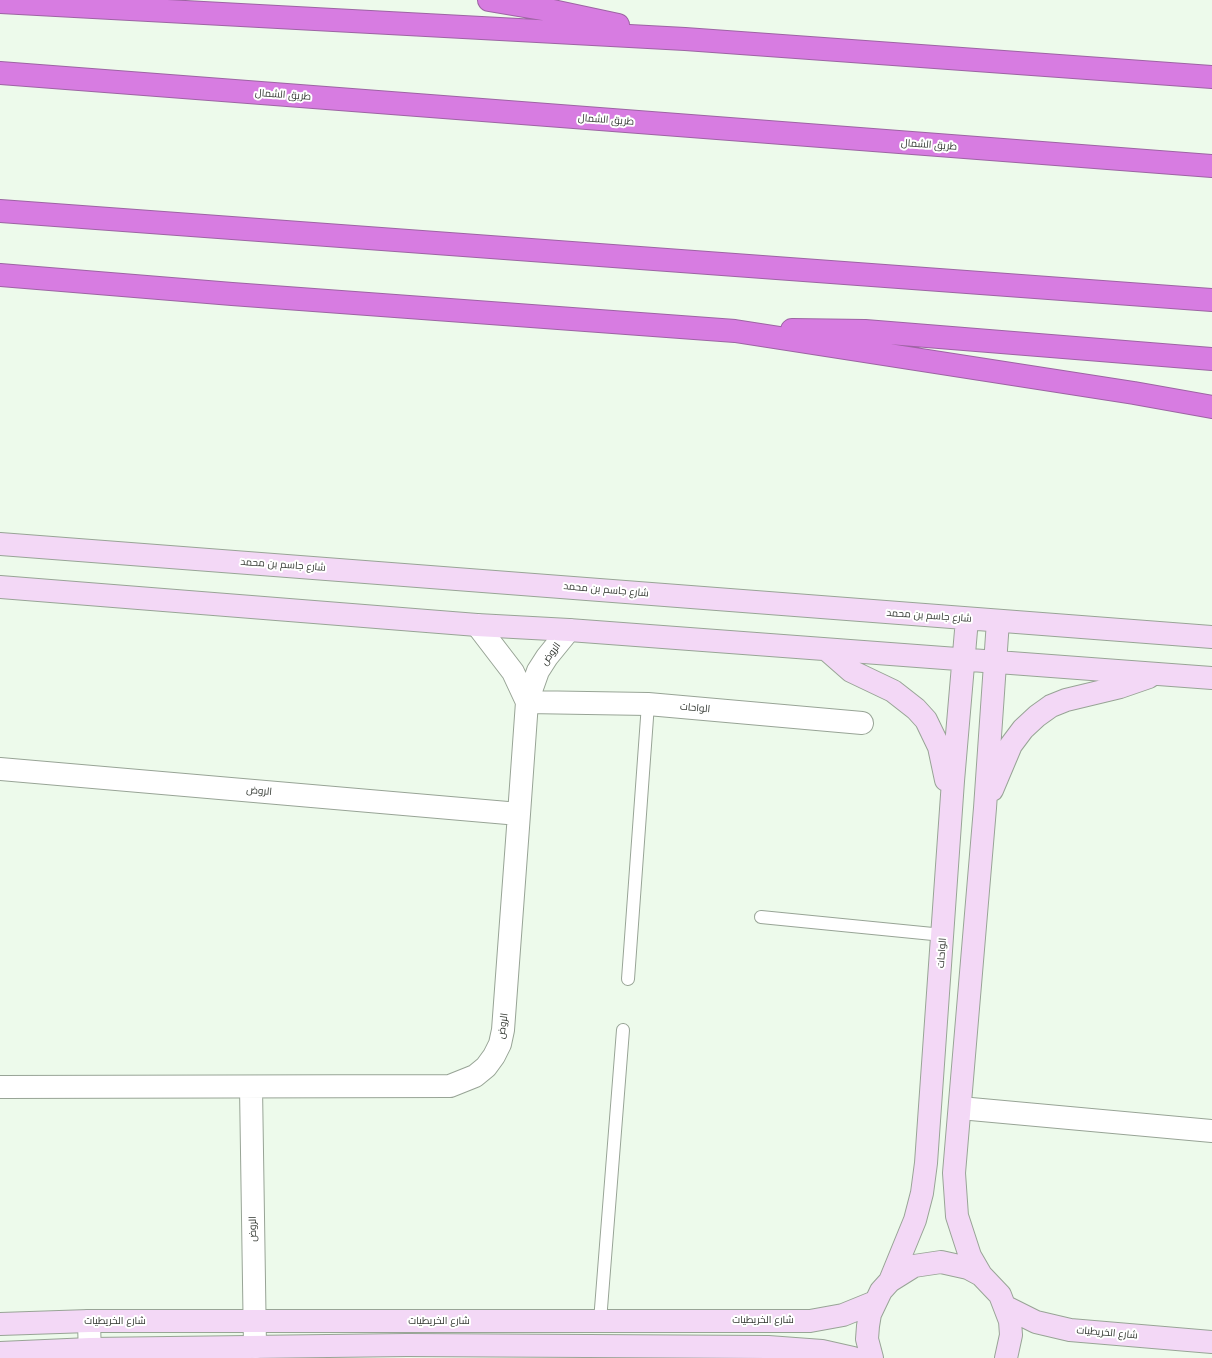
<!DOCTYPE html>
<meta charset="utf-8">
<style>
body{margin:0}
canvas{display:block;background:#edfaeb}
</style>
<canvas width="1212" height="1358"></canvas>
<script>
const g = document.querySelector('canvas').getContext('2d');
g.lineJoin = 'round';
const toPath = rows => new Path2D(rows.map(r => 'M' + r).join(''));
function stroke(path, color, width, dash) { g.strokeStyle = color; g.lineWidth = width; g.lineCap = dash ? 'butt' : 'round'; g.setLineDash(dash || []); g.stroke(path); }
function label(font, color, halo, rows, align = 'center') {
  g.font = font + ' "Libre Baskerville",Cairo,serif'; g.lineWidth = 4; g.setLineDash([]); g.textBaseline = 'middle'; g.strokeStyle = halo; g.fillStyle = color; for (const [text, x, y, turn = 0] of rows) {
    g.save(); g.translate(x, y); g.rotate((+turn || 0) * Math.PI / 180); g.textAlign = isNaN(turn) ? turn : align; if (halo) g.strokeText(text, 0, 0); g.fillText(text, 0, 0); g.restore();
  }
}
const lane = toPath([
 [761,917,943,935],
 [628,979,648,704],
 [600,1321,623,1030]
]);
const street = toPath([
 [477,625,513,672,527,702],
 [527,702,648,704,862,723],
 [0,769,519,814,503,1030,500,1044,494,1056,486,1067,475,1076,450,1086,0,1087],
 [519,814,527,702,538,671,547,657,569,630],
 [251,1087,255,1347],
 [960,1108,1212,1131],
 [89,1321,90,1358]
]);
const secondary = toPath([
 [0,544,1212,637],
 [0,587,477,625,569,630,1212,678],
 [827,650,851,671,893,691,916,709,926,720,939,747,946,780],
 [992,790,1011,745,1023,729,1037,716,1051,706,1066,700,1120,687,1149,677],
 [981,1275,970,1256,957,1216,954,1173,985,808,998,621],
 [890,1281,915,1220,922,1193,926,1163,953,781,967,619],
 [1006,1307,1036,1322,1070,1330,1212,1342],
 [0,1324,89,1321,810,1321,843,1315,875,1302],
 [0,1353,90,1349,407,1345,768,1347,822,1351,853,1358],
 [872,1358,867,1339,868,1326,870,1314,881,1291,890,1281,914,1266,941,1262,968,1268,981,1275,1000,1295,1010,1321,1011,1335,1006,1358]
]);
const highway = toPath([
 [489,0,548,10,618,25],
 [0,2,685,39,1212,77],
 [0,73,1212,166],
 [0,211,1212,300],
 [0,275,232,294,735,331,1134,393,1212,407],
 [792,330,865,331,1212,359]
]);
stroke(lane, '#98a496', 14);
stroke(street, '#98a496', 24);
stroke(secondary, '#98a496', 24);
stroke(highway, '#9d64a3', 24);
stroke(lane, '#fff', 12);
stroke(street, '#fff', 22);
stroke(secondary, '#f3d8f6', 22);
stroke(highway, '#d77ce1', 22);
label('10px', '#323731', '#fff', [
 ["طريق الشمال",283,95,4],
 ["طريق الشمال",606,120,4],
 ["طريق الشمال",929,145,4],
 ["شارع جاسم بن محمد",283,565,4],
 ["شارع جاسم بن محمد",606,590,5],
 ["شارع جاسم بن محمد",929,616,4],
 ["الروض",551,654,-54],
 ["الواحات",695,708,5],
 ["الروض",259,791,5],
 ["الواحات",942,953,-86],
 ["الروض",503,1026,-82],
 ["الروض",253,1229,-91],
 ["شارع الخريطيات",763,1320],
 ["شارع الخريطيات",115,1321],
 ["شارع الخريطيات",439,1321],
 ["شارع الخريطيات",1107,1333,5]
]);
</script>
